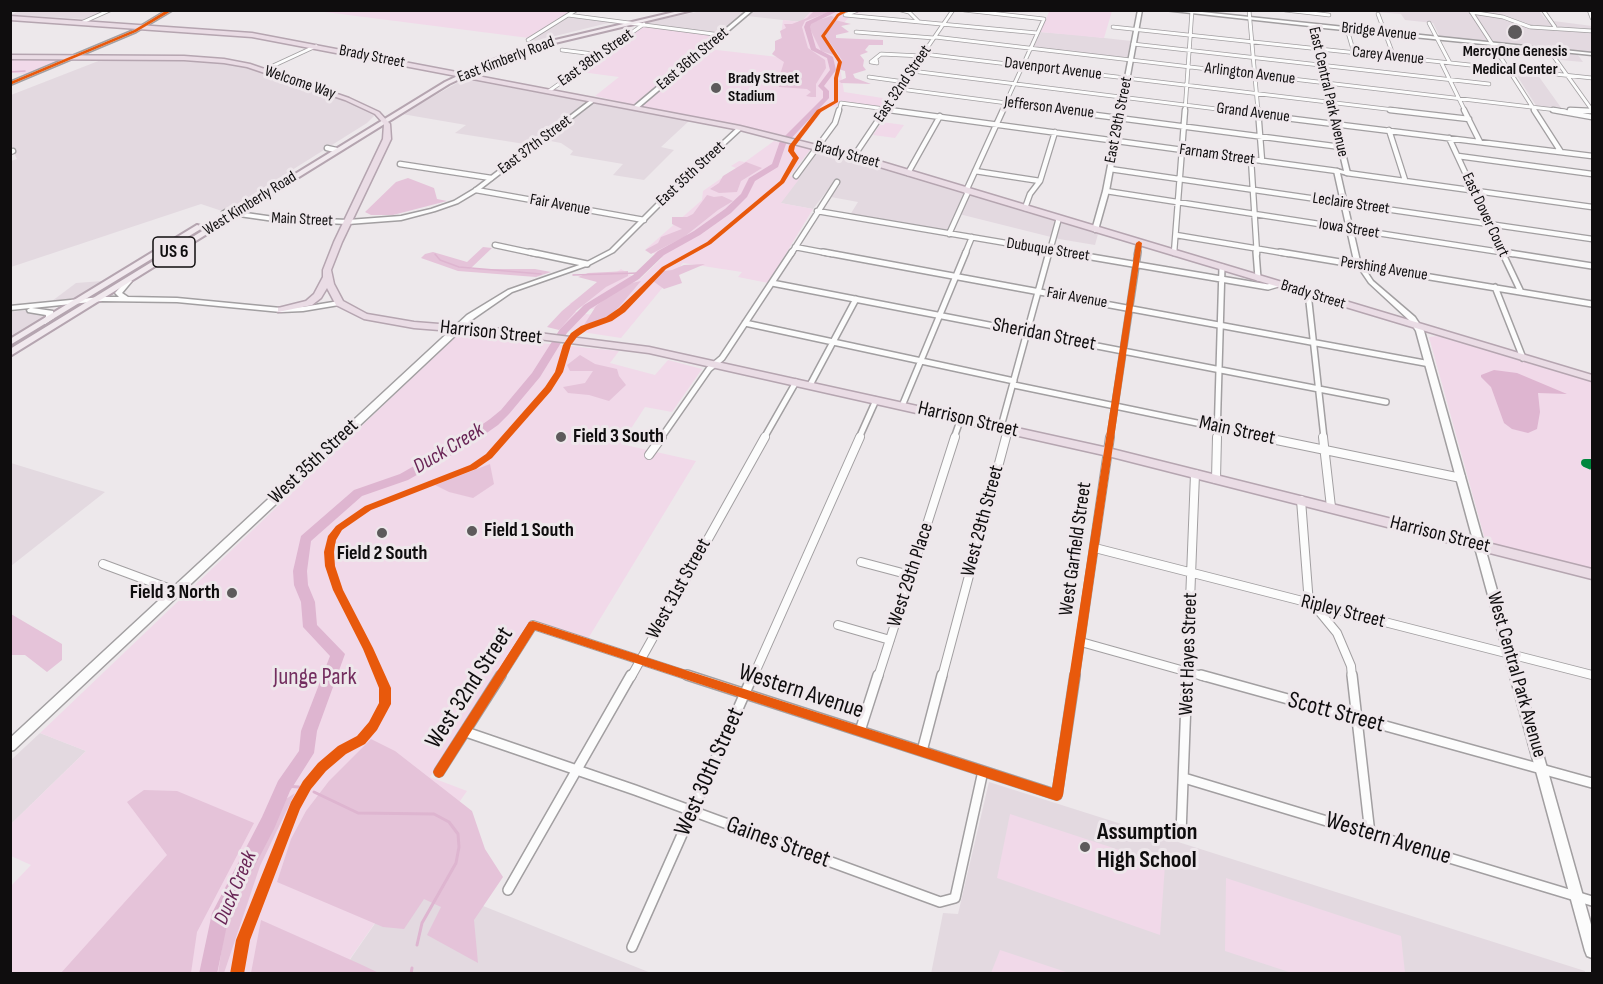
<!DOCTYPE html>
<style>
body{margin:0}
#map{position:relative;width:1603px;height:984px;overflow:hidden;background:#ede8eb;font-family:"Sofia Sans Condensed",sans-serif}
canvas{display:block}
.frame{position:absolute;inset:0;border:12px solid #0f0d0e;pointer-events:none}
</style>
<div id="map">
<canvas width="1603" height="984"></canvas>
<div class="frame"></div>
</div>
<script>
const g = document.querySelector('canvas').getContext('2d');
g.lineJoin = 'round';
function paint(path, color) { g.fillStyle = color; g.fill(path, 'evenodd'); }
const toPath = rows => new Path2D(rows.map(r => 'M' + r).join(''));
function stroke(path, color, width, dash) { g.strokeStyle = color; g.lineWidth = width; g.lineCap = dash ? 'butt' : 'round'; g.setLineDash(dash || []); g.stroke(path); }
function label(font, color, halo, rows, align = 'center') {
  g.font = font + ' "Sofia Sans Condensed",sans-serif'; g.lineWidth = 6; g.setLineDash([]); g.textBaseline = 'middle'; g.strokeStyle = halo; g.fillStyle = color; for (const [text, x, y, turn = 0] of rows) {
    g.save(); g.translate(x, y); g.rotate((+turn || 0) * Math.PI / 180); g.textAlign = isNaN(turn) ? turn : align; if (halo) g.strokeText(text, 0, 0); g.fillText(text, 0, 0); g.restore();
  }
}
paint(toPath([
 [21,10,106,11,85,19,11,15],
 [701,11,748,11,721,34,644,23],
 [753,11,812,11,801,22,747,16],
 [1359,11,1539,11,1546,20,1592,26,1592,53,1575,51,1583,62,1561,60,1553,49,1440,37,1433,23,1405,20,1401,14],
 [569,17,612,22,535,41,532,39],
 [1040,32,1078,35,1131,41,1127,59,1033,48],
 [101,60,189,60,248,65,347,99,377,113,367,123,225,212,201,204,11,267,11,161,17,159,11,147,11,95],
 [1514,71,1537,74,1562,109,1537,107],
 [464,79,588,102,531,145,455,133,466,125,402,114],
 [592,103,689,121,661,147,674,150,644,180,613,175,623,164,570,155,573,151,561,143,545,140],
 [819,151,871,166,1098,234,1095,245,1059,239,955,213,947,231,850,215,858,202,831,197,840,185,833,183,813,209,780,203],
 [115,280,83,300,52,301,76,283],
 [29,310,51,314,11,343,10,312],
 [11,463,105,492,11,566,10,463],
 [40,733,86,751,11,824,11,760],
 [989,782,1585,971,1585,973,931,974,943,913,958,914],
 [408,876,651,973,340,974]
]), '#e3d9e0');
paint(toPath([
 [812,10,866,11,851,15,832,36,851,51,840,67,844,92,889,99,883,107,840,102,837,106,825,108,800,140,642,106,708,49,778,57,783,20,801,22],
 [317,11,574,11,529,38],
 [1038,11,1112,10,1112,11,1104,38,1040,32,1049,12],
 [644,26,718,35,634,105,595,96,619,77,581,72],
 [10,59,63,59,28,75,11,72],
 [882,122,904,125,895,138,873,135],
 [774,141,811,149,790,176,800,178,781,203,813,209,768,283,738,277,742,272,683,263,621,338,550,327,565,310,608,318,613,313,569,304,621,269,639,280,662,258,646,249,702,200,703,191,736,168,731,166,739,161,745,162],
 [464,335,619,351,610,363,655,375,668,360,702,369,672,412,645,407,621,444,696,461,586,642,532,619,430,777,467,791,340,973,11,973,10,887,31,865,11,856,11,824,86,751,40,733,455,337],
 [1437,336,1592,382,1592,570,1486,543,1429,337],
 [1010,814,1165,865,1160,935,997,878],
 [1226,878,1401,936,1405,973,1292,973,1225,951],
 [1000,950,1069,973,991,973]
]), '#f1d9e9');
paint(toPath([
 [814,11,832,11,805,21,802,27,808,48,825,60,826,68,816,84,816,97,811,97,806,96,811,92,807,89,779,87,778,81,784,62,772,54,775,50,775,41,782,38,780,31,786,28,784,24,792,24,807,18],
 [831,16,834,17,822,36,834,55,821,51,809,27,810,23],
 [835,20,851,24,841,26,849,32,836,35,836,38,883,40,883,45,869,45,865,50,868,52,860,55,864,60,863,66,866,70,853,74,855,78,871,84,841,83,839,81,846,78,845,71,838,69,842,60,826,37,826,33],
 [746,162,762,168,741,181,737,192,719,193,710,189,719,183,723,176],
 [408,178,434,188,437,199,447,201,393,215,371,215,365,212,396,182],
 [707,195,714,197,722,196,733,201,718,210,684,237,651,254,645,250,658,243,661,237,682,229,672,224,672,217,687,217,693,214],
 [483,247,492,248,470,269,535,269,551,272,536,277,458,271,421,258,425,254,433,252,467,262],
 [705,264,679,275,682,283,664,289,653,281,664,271,672,270,684,265],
 [628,271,628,276,606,287,577,310,559,330,547,327,562,311,597,282,578,277,588,273],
 [641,281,619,307,605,319,584,325,596,306,609,296,632,283],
 [580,355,595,364,617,369,619,376,626,385,609,401,589,395,568,393,563,387,585,383,593,371,570,371,567,365],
 [490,464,494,484,473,498,449,492,435,485],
 [11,614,62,644,62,660,47,672,25,655,11,655],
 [371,739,395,751,472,811,485,849,503,877,474,920,478,963,427,935,441,907,424,899,404,929,383,927,277,882,291,839,306,811,329,781],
 [144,790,177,791,254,823,197,932,191,973,61,973,167,855,127,802],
 [295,793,260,866,224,973,218,973,228,909,286,799],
 [261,920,360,964,379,973,251,973]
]), '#e5c3d9');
paint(toPath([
 [1494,370,1517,373,1567,394,1538,393,1540,412,1537,429,1528,433,1512,429,1504,423,1491,387,1481,377,1481,375]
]), '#deb5d0');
stroke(toPath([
 [10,72,25,71],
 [435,254,440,260,459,267,541,274],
 [573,275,639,273]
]), '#deb5d0', 1.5);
stroke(toPath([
 [284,786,299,787],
 [314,792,358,813,434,814,449,822,458,834,459,847,456,863,422,923,417,945],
 [411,974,412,968]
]), '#deb5d0', 3);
paint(toPath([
 [832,10,840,10,811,24,810,27,816,48,833,57,836,70,824,86,829,91,829,98,786,144,778,167,755,181,747,197,731,213,700,235,664,255,639,279,590,309,567,333,540,377,509,414,498,425,471,444,408,480,362,496,311,541,307,571,308,585,315,602,317,625,345,654,317,731,314,753,290,791,274,829,229,915,217,974,199,974,212,913,262,817,278,781,299,751,301,731,330,656,303,627,301,602,294,585,293,571,301,536,354,490,400,474,463,438,490,419,501,410,532,373,560,329,584,305,633,275,658,251,694,231,725,209,741,194,749,178,772,164,780,141,823,98,823,91,818,86,830,70,827,58,811,50,804,27,806,22,832,10]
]), '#deb5d0');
const streetFar4 = toPath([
 [858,10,845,15,1037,33],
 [901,10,909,12,918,21],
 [964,10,1044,19,1002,111],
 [1249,10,1258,111],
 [1285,10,1329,15],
 [1470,10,1487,36],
 [1543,10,1555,27],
 [1589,10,1592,18],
 [1471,12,1503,17,1530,27,1592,31],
 [1378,14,1394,57],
 [568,15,721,35],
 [83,22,110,10],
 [1429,23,1450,63],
 [1113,27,1592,78],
 [1347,29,1354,53],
 [856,32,934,38],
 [1487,36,1535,111],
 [935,37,1565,111],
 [528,40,576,10],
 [1133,44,1489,84],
 [562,50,601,55],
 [1549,50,1592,110],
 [924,54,1403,111],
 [876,59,877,63,871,62,881,54,922,56],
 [1441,62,1465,111],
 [264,70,316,46],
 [912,71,1233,111],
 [869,77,905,82],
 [900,89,1068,111],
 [549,91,644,24],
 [1570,110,1592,111],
 [839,111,841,103,900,111],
 [884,111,953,10],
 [1185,111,1192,10]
]);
const streetFar3 = toPath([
 [889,110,1337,171],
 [1057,110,1341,147],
 [1221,110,1592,156],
 [1258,110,1262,161],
 [1390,110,1469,119],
 [1464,110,1480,142],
 [1534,110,1561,152],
 [1553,110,1592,117],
 [1570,110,1592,111],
 [1389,130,1405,180],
 [1449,138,1503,254],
 [327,148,336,150],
 [10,152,13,151],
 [854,156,885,110],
 [1458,156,1592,174],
 [1251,159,1257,254],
 [400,164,491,178],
 [1110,169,1592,239],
 [975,171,1040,181],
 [908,173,940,116],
 [1347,173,1592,207],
 [796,176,835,123,839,110],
 [476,190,644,220],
 [966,191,1003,110],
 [1106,191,1513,254],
 [1025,208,1030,194,1040,181,1055,132],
 [817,211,1071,254],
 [949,234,968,192],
 [1176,235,1289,254],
 [495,245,537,254],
 [795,247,832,254],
 [1174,253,1185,110],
 [791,254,837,182],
 [965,254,972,237],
 [1049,254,1059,218],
 [1137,254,1139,243]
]);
const streetFar2 = toPath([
 [530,252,587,264],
 [823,252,1430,364],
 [1062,252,1268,287,1278,284],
 [1256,252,1258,278],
 [1280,252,1592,304],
 [1502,252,1521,292],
 [1503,252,1592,266],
 [772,283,1386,402],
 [1495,287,1523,358],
 [1308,293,1324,438],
 [745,323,1014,381],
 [810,385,856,299],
 [1014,385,1269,438],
 [902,406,966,252],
 [661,438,709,369,722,358,792,252],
 [764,438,796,382],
 [859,438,876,400],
 [954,438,961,418],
 [1005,438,1007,432,1002,423,1049,252],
 [1110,438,1138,252],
 [1217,438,1222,267]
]);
const streetFar1 = toPath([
 [1262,437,1461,478],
 [1323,437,1331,507],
 [649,455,662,437],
 [1216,479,1217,437],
 [1301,500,1309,604],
 [1095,548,1592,675],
 [861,562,910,575],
 [103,564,176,591],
 [1314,605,1337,633,1351,666,1352,677],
 [838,625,890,640],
 [1081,642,1206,677],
 [500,677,533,625,692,677],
 [631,677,765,437],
 [753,677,860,437],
 [878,677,955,437],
 [942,677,1006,437],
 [1075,677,1110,437],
 [1187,677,1195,474]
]);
const street = toPath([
 [687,675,1057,795,1075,675],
 [1201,675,1592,783],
 [1352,675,1370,834],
 [860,731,878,675],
 [466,732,635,790,940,902,955,898,983,771],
 [922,751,942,675],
 [439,772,501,675],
 [1184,778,1592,901],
 [1181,834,1187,675],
 [508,890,631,675],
 [632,947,753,675]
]);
const secondary = toPath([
 [167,10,173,10,136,32,10,85,10,82,134,30,167,10],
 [748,10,753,10,637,109,633,109,633,107,748,10],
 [1138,10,1142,10,1109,191,1098,230,1095,232,1092,230,1103,191,1138,10],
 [1164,10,1183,10,1592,53,1592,55,1314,27,1350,173,1347,175,1340,173,1360,261,1373,281,1415,317,1424,331,1592,928,1592,958,1587,956,1585,951,1416,331,1409,320,1369,283,1354,261,1334,171,1337,169,1344,171,1310,26,1164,10],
 [592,99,596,100,478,191,458,203,435,211,401,220,348,224,274,221,225,214,222,212,225,210,274,217,348,220,401,216,431,209,454,201,474,189,592,99],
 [738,127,743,128,675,191,614,252,589,265,512,292,473,319,14,750,10,751,10,738,467,315,508,290,585,263,610,250,671,189,738,127],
 [129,279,132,281,122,293,128,297,177,298,281,308,303,307,339,301,343,303,339,305,303,311,281,312,177,302,101,301,32,308,53,311,54,318,45,324,41,322,46,317,46,315,28,312,27,310,30,308,10,310,10,306,101,297,119,297,115,293,127,280,129,279]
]);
const primary = toPath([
 [683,10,693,10,538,47,489,65,449,84,10,356,10,349,445,82,485,63,534,45,683,10],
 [197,225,204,227,10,345,10,339,197,225]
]);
const highway = toPath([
 [10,16,252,33,740,126,869,158,1592,375,1592,381,863,162,740,130,252,37,10,20,10,16],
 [10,55,184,56,224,59,250,64,349,98,379,112,390,124,391,139,342,242,331,270,334,284,343,301,367,314,414,322,515,330,649,347,1108,448,1592,569,1592,579,1108,456,649,353,515,336,414,328,364,319,336,305,327,288,321,298,312,305,278,312,278,308,306,301,314,294,323,277,323,270,334,242,383,139,384,124,375,114,345,100,247,67,224,63,184,60,10,59,10,55]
]);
stroke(streetFar4, '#a29fa1', 4.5);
stroke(streetFar3, '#a29fa1', 7);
stroke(streetFar2, '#a29fa1', 8);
stroke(streetFar1, '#a29fa1', 10);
stroke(street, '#a29fa1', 12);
stroke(secondary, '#a29fa1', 3);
stroke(primary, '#b5a5b0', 4);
stroke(highway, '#b5a5b0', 3);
stroke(streetFar4, '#fcfcfc', 3);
stroke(streetFar3, '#fcfcfc', 4.5);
stroke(streetFar2, '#fcfcfc', 5);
stroke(streetFar1, '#fcfcfc', 8);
stroke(street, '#fcfcfc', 9);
paint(secondary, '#fcfcfc');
paint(primary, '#f1e9ee');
paint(highway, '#eadce5');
stroke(toPath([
 [1592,463,1585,463,1592,466]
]), '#00873e', 8, [16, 8]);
paint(toPath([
 [167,10,173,10,136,32,10,85,10,82,134,30,167,10],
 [844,10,850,10,839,16,825,36,842,62,838,78,838,102,821,112,795,146,794,151,799,158,784,183,711,244,666,269,625,312,612,321,587,330,577,337,571,345,563,372,551,391,492,458,476,469,371,510,342,530,336,540,334,552,335,566,343,590,373,648,391,688,391,704,377,730,365,744,346,754,326,771,311,789,300,809,250,940,244,974,230,974,236,940,291,802,303,781,318,763,338,746,357,736,369,722,379,703,379,688,363,649,333,590,325,566,324,552,328,536,336,526,365,506,470,465,486,454,545,387,555,372,563,345,571,333,581,326,606,317,619,308,662,267,707,242,780,181,793,158,788,151,789,146,817,110,834,101,834,78,838,62,821,36,837,14,844,10],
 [1139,241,1142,243,1063,795,1061,799,1057,801,535,630,443,776,439,778,435,776,433,772,435,768,529,622,533,621,1052,788,1136,243,1139,241]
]), '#e8590c');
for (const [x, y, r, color] of [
 [1515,32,8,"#5d5a5b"],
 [716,88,6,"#5d5a5b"],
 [561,437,6,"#5d5a5b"],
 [472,531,6,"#5d5a5b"],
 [382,533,6,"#5d5a5b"],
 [232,593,6,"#5d5a5b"],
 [1085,847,6,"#5d5a5b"]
]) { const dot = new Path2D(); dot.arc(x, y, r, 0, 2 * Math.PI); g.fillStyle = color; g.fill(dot); stroke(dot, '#eee7eb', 2); }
label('16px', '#0f0d0e', '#eee7eb', [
 ["Bridge Avenue",1379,32,6],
 ["Carey Avenue",1388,56,6],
 ["Brady Street",372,57,11],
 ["East 38th Street",596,58,-35],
 ["East 36th Street",693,59,-40],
 ["East Kimberly Road",506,60,-21],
 ["Davenport Avenue",1053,69,7],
 ["Arlington Avenue",1250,74,7],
 ["Welcome Way",300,83,19],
 ["East 32nd Street",903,84,-56],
 ["East Central Park Avenue",1328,92,77],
 ["Jefferson Avenue",1049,108,7],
 ["Grand Avenue",1253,113,7],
 ["East 29th Street",1119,120,-79],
 ["East 37th Street",535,145,-37],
 ["Brady Street",847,155,15],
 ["Farnam Street",1217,155,8],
 ["East 35th Street",691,174,-43],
 ["West Kimberly Road",250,204,-32],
 ["Leclaire Street",1351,204,8],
 ["Fair Avenue",560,205,10],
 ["East Dover Court",1485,215,65],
 ["Main Street",302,220,3],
 ["Iowa Street",1349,229,9],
 ["Dubuque Street",1048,250,9],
 ["Pershing Avenue",1384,269,9],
 ["Brady Street",1313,295,17],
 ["Fair Avenue",1077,298,10]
]);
label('bold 16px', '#0f0d0e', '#eee7eb', [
 ["MercyOne Genesis",1515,52],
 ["Medical Center",1515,70],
 ["Brady Street",728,79,"left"],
 ["Stadium",728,97,"left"]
]);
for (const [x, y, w] of [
 [174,252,42]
]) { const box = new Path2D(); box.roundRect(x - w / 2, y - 15, w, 30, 4.5); g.fillStyle = '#eee7eb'; g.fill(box); stroke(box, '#0f0d0e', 1.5); }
label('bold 18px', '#0f0d0e', null, [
 ["US 6",174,252]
]);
label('20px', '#0f0d0e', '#eee7eb', [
 ["Harrison Street",491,333,6],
 ["Sheridan Street",1044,335,11],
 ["Harrison Street",968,420,13],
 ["Main Street",1237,431,12],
 ["West 35th Street",314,462,-43],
 ["West 29th Street",983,521,-75],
 ["Harrison Street",1440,535,14],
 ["West Garfield Street",1076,549,-82],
 ["West 29th Place",911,575,-72],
 ["West 31st Street",679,589,-61],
 ["Ripley Street",1343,612,14],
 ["West Hayes Street",1189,654,-88],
 ["West Central Park Avenue",1516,675,74]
]);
label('bold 20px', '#0f0d0e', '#eee7eb', [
 ["Field 3 South",573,437],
 ["Field 1 South",484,531],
 ["Field 2 South",382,554,"center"],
 ["Field 3 North",220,593,"right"]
], 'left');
label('italic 21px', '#682455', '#eee7eb', [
 ["Duck Creek",449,449,-31],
 ["Duck Creek",236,888,-67]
]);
label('24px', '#732e5f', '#eee7eb', [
 ["Junge Park",315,678]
]);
label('24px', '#0f0d0e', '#eee7eb', [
 ["West 32nd Street",470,688,-57],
 ["Western Avenue",801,692,18],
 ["Scott Street",1336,713,15],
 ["West 30th Street",710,772,-66],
 ["Western Avenue",1388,839,17],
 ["Gaines Street",778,843,20]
]);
label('bold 24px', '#0f0d0e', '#eee7eb', [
 ["Assumption",1097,833],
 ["High School",1097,861]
], 'left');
</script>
